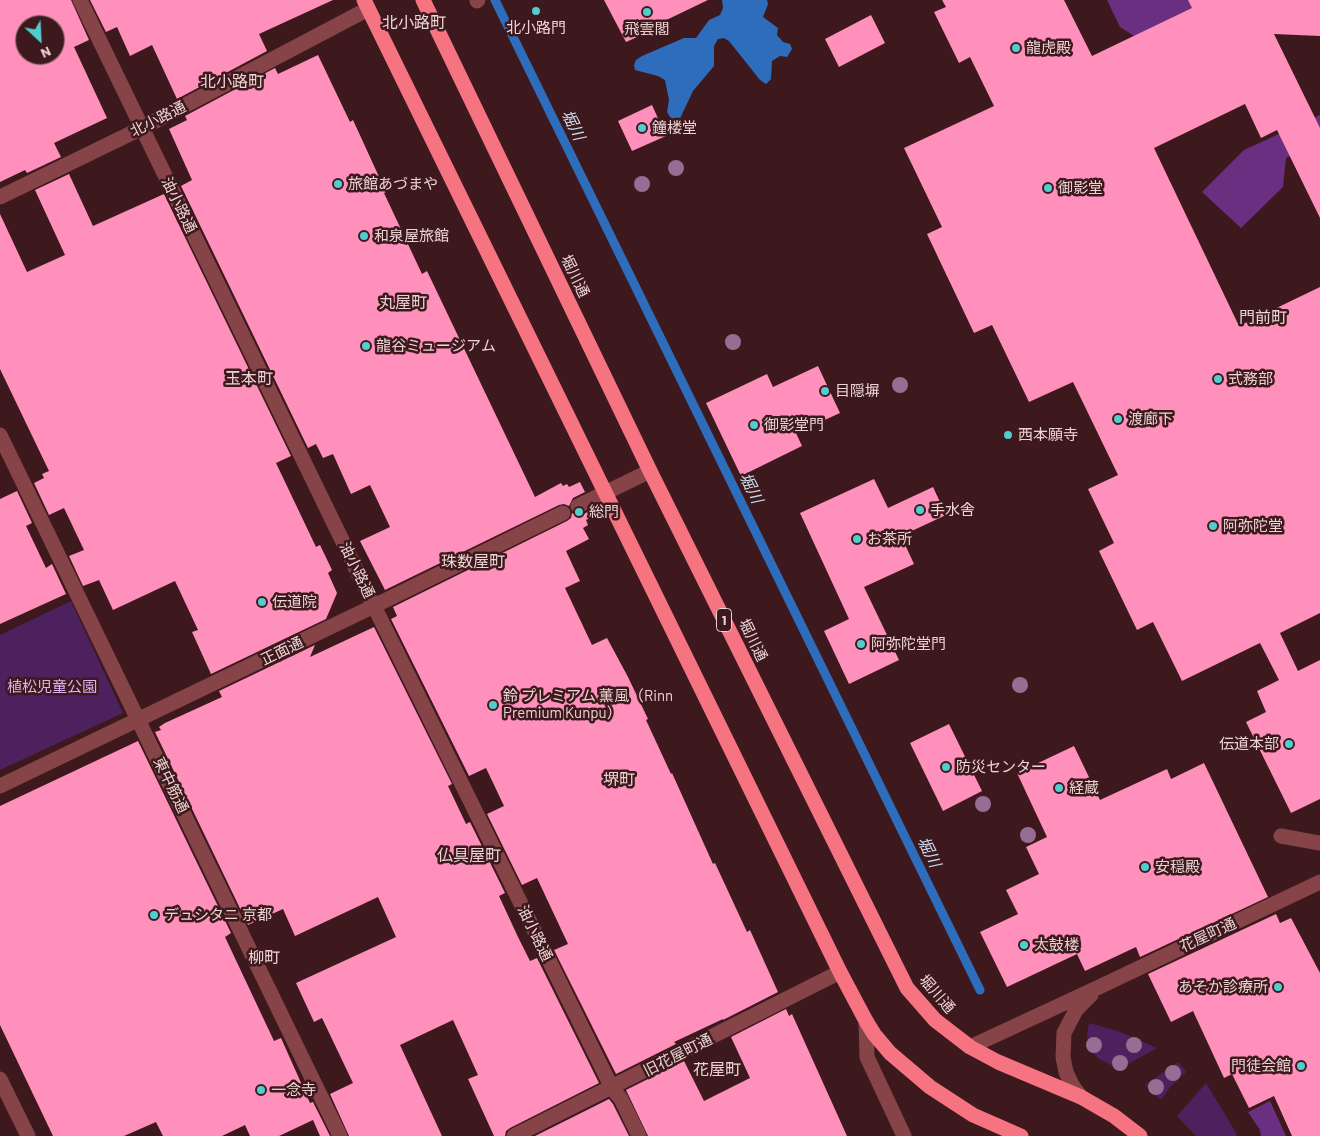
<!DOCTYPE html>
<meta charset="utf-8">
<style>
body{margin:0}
#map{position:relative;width:1320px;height:1136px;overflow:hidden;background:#3d191d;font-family:Barlow,sans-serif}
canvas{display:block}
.north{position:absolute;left:15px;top:15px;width:50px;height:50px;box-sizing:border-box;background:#3d191d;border:1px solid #836466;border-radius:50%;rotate:155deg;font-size:14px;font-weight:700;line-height:20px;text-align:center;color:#edd4d4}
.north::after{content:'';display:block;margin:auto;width:18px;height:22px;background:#52cdce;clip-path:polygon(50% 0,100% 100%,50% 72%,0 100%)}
</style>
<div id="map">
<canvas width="1320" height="1136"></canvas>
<div class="north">N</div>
</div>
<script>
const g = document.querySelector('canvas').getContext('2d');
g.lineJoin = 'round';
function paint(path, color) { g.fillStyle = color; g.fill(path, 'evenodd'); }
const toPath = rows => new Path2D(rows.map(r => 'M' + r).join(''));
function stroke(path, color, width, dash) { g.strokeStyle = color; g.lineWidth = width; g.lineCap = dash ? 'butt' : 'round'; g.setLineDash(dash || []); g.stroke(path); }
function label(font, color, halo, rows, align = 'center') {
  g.font = font + ' Barlow,"Noto Sans JP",sans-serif'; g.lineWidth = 5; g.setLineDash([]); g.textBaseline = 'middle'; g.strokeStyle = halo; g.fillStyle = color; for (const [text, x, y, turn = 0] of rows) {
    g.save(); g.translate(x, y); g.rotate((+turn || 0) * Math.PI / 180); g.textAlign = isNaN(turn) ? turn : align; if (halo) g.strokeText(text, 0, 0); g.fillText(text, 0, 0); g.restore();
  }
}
paint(toPath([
 [71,601,123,713,0,770,0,635],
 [1089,1023,1118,1031,1157,1048,1119,1069,1099,1059,1091,1051,1087,1035],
 [1178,1062,1186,1072,1171,1086,1161,1100,1145,1085],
 [1206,1083,1235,1131,1237,1136,1196,1136,1177,1116]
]), '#4d215d');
paint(toPath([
 [1107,0,1209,0,1162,54,1120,27],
 [1320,115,1320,140,1286,158,1283,187,1241,228,1202,192,1244,150],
 [1270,1101,1286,1136,1261,1136,1260,1130,1248,1112]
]), '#6a2f80');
paint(toPath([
 [722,0,767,0,768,4,763,17,778,28,777,35,783,42,790,44,792,49,787,57,780,56,772,61,771,79,766,84,760,80,729,41,724,38,718,39,714,46,714,66,693,91,676,127,667,112,669,100,665,80,658,76,635,70,634,65,636,60,642,56,684,38,696,38,709,20,720,15,723,8]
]), '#2e6dbc');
stroke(toPath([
 [495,0,980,990]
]), '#2e6dbc', 9);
paint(toPath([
 [0,0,71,0,89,40,74,47,107,118,54,143,61,157,27,173,25,170,0,182],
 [25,25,55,25,55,55,25,55],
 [90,0,333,0,259,34,267,51,177,99,152,45,130,56,117,27,106,32],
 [604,0,708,0,658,24,660,27,626,42],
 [942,0,1064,0,1092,56,1192,8,1188,0,1320,0,1320,36,1274,34,1320,128,1320,218,1277,130,1261,138,1245,104,1154,148,1239,326,1320,287,1320,613,1280,633,1298,671,1320,660,1320,799,1291,813,1246,722,1266,712,1257,691,1279,680,1260,643,1182,681,1153,622,1137,630,1099,551,1114,543,1088,489,1118,475,1073,382,1029,402,992,325,974,333,927,234,942,227,904,148,994,106,970,57,959,63,934,12,946,7],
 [871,15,885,43,839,67,825,39],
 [318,55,350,122,353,120,386,192,384,193,422,274,427,271,535,497,561,483,563,486,567,484,569,487,580,482,585,492,573,498,569,506,564,504,559,505,385,590,360,541,390,527,370,485,351,494,333,454,323,458,316,444,308,448,181,186,192,180,169,129,187,120,185,116,275,68,278,74],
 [652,105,666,136,632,151,618,121],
 [69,174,93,226,164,194,291,456,276,463,316,547,320,545,332,570,328,573,337,593,326,619,211,674,192,632,198,630,175,581,113,610,99,580,83,586,69,556,84,550,64,508,49,515,34,483,44,478,42,474,49,471,0,369,0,214,27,272,65,255,35,190],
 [818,366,840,413,796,433,802,446,741,476,706,403,767,374,773,387],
 [874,479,888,508,933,487,946,515,901,536,914,564,864,587,899,660,849,684,824,631,849,619,800,513],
 [17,491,32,523,26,526,46,568,52,564,66,594,0,624,0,499],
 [593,509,596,515,586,520,588,525,583,528,589,539,566,551,580,581,565,588,592,645,607,638,628,677,648,719,646,720,671,774,672,773,713,864,715,863,747,932,750,930,778,992,723,1020,723,1019,674,1042,676,1044,616,1074,554,950,568,944,537,878,522,885,487,814,504,806,486,768,469,776,391,619,397,616,393,607,567,521,571,518,572,513,577,515,582,515],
 [374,627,452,784,448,786,466,824,470,822,505,893,499,896,518,937,530,961,537,958,599,1083,510,1128,506,1131,505,1136,494,1136,468,1079,478,1075,453,1020,400,1045,442,1136,349,1136,330,1094,353,1083,322,1018,314,1022,296,983,396,937,378,897,295,936,283,909,248,925,155,732,161,730,159,727,165,723,222,697,219,691,315,645,310,657],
 [949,724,982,791,943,811,910,743],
 [138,741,231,933,225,937,274,1041,281,1038,310,1103,313,1102,330,1136,320,1136,313,1120,279,1136,250,1136,245,1125,222,1136,163,1136,156,1122,124,1136,53,1136,0,1025,0,806],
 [1074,746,1100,800,1167,769,1171,779,1204,763,1268,897,1140,957,1136,947,1085,971,1077,954,1007,987,980,932,1018,914,1006,890,1039,874,1026,847,1047,837,1017,773],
 [1276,914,1280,923,1291,918,1320,973,1320,1136,1292,1136,1274,1096,1249,1108,1232,1074,1224,1078,1193,1011,1171,1022,1148,974],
 [786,1009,789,1016,792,1014,847,1136,648,1136,626,1090,684,1061,704,1101,750,1078,731,1037],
 [609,1099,613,1104,629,1136,535,1136]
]), '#fe90bb');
stroke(toPath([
 [80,0,374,606,612,1088,621,1099,639,1136],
 [477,1,478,0],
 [0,197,142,128,368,9],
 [0,435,340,1136],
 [578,506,650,471],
 [0,786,374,606,563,513],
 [1281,836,1320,843],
 [866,1021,867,1057,904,1136],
 [970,1047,1097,988,1320,882],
 [0,1079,28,1136],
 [1081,1097,1072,1085,1066,1072,1063,1057,1064,1033,1076,1010,1091,995],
 [514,1136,840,972]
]), '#864449', 15);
stroke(toPath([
 [364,0,840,972,866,1021,874,1034,890,1053,930,1087,973,1115,1021,1136],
 [423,0,650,471,907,988,935,1020,970,1047,998,1062,1081,1097,1114,1116,1140,1136]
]), '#f67381', 15);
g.fillStyle = '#966d93';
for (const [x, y] of [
 [676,168],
 [642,184],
 [733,342],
 [900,385],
 [1020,685],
 [983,804],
 [1028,835],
 [1094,1045],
 [1134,1045],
 [1120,1063],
 [1173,1073],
 [1156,1087]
]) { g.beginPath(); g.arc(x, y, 8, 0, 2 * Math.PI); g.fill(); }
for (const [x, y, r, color] of [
 [536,11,5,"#52cdce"],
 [647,12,5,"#52cdce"],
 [1016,48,5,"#52cdce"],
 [642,128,5,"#52cdce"],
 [338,184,5,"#52cdce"],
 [1048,188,5,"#52cdce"],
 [364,236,5,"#52cdce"],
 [366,346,5,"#52cdce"],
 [1218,379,5,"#52cdce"],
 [825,391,5,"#52cdce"],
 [1118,419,5,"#52cdce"],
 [754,425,5,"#52cdce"],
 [1008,435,5,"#52cdce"],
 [920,510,5,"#52cdce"],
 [579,512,5,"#52cdce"],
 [1213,526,5,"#52cdce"],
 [857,539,5,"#52cdce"],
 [262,602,5,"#52cdce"],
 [861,644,5,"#52cdce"],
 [493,705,5,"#52cdce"],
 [1289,744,5,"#52cdce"],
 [946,767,5,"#52cdce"],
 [1059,788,5,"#52cdce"],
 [1145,867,5,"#52cdce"],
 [154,915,5,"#52cdce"],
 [1024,945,5,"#52cdce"],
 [1278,987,5,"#52cdce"],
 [1301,1066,5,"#52cdce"],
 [261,1090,5,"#52cdce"]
]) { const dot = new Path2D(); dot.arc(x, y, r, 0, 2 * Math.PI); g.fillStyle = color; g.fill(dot); stroke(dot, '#3d191d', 2); }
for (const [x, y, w] of [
 [724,620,15]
]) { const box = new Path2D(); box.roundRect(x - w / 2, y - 11.5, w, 23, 4); g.fillStyle = '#3d191d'; g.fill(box); stroke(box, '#edd4d4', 1); }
label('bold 14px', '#edd4d4', null, [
 ["1",724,620]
]);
label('15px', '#edd4d4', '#3d191d', [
 ["北小路門",536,28,"center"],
 ["飛雲閣",647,29,"center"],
 ["龍虎殿",1026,48],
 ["鐘楼堂",652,128],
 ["旅館あづまや",348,184],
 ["御影堂",1058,188],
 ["和泉屋旅館",374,236],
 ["龍谷ミュージアム",376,346],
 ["式務部",1228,379],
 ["目隠塀",835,391],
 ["渡廊下",1128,419],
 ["御影堂門",764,425],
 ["西本願寺",1018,435],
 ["手水舎",930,510],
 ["総門",589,512],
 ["阿弥陀堂",1223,526],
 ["お茶所",867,539],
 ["伝道院",272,602],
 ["阿弥陀堂門",871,644],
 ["鈴 プレミアム 薫風（Rinn",503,696],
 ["Premium Kunpu）",503,713],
 ["伝道本部",1279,744,"right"],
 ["防災センター",956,767],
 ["経蔵",1069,788],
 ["安穏殿",1155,867],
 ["デュシタニ 京都",164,915],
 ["太鼓楼",1034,945],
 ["あそか診療所",1268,987,"right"],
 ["門徒会館",1291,1066,"right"],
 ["一念寺",271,1090]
], 'left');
label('15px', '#edd4d4', '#3d191d', [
 ["北小路通",158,119,-27],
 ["油小路通",179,205,64],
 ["堀川通",575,276,64],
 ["油小路通",357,570,64],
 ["堀川通",753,640,64],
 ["正面通",282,651,-26],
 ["東中筋通",171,785,64],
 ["油小路通",535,933,64],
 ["花屋町通",1208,935,-25],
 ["堀川通",937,994,49],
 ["旧花屋町通",678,1055,-27]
]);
label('15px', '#dfb1f3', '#3d191d', [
 ["植松児童公園",52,687]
]);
label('16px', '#edd4d4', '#3d191d', [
 ["北小路町",414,23],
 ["北小路町",232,82],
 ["丸屋町",403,303],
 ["門前町",1263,318],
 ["玉本町",249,379],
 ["珠数屋町",473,562],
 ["堺町",619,780],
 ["仏具屋町",469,856],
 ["柳町",264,958],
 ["花屋町",717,1070]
]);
label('italic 16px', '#cdddf2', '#3d191d', [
 ["堀川",573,125,64],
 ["堀川",751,488,64],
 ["堀川",929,852,64]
]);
</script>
